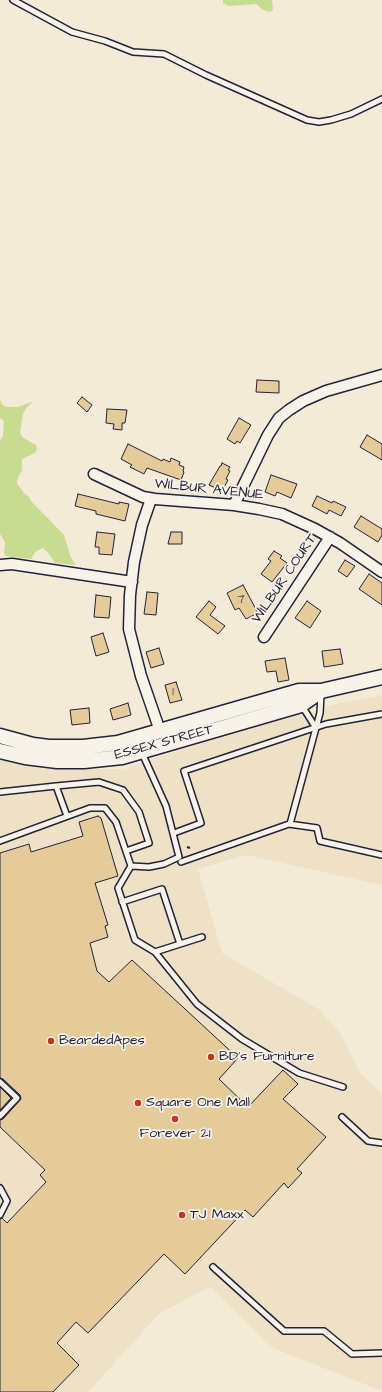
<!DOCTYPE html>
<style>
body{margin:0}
canvas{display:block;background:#f3ebd8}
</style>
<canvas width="382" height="1392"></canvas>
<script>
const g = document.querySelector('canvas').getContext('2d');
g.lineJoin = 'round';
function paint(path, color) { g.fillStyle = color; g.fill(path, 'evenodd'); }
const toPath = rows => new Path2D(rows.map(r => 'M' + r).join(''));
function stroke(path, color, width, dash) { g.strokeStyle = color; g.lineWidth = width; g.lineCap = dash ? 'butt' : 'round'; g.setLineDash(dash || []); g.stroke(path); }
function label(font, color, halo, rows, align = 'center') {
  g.font = font + ' "Architects Daughter",sans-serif'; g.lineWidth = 3.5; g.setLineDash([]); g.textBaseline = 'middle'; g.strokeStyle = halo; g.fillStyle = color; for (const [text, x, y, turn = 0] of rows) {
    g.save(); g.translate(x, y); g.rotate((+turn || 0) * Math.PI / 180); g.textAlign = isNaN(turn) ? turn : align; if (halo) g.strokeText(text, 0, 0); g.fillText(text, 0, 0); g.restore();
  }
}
paint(toPath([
 [382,695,382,885,246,855,198,869,222,953,320,1010,340,1033,361,1074,382,1094,382,1391,273,1348,210,1287,160,1313,88,1392,0,1392,0,758,43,769,123,769,180,750,340,703]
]), '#efe1c5');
paint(toPath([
 [223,0,272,0,273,10,270,12,263,10,256,4,229,6,223,3],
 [0,400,3,405,7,407,18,407,34,401,27,407,23,414,20,432,22,437,36,445,37,449,35,453,22,459,22,470,18,478,17,483,24,493,29,497,31,501,64,535,71,558,76,565,55,563,49,554,43,548,35,552,31,559,6,556,4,553,5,542,0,534,0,441,3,436,4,421,0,418]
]), '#c8dc91');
const building = toPath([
 [257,380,279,381,279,393,256,392,257,380],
 [82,397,92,405,87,412,77,403,82,397],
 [107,409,127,410,125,423,122,423,122,430,113,429,114,424,106,423,107,409],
 [239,418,251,425,240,443,237,441,235,444,227,439,239,418],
 [367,435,382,444,382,460,360,447,367,435],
 [128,444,162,461,163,459,170,462,171,458,180,462,179,465,184,467,183,471,184,472,181,480,147,468,144,474,130,467,132,465,121,459,128,444],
 [222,463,230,467,228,470,230,471,226,479,228,480,222,491,209,485,220,466,221,466,222,463],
 [271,475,297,484,291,498,277,492,275,496,265,492,271,475],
 [78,494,119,504,119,502,129,504,125,521,96,514,96,511,75,506,78,494],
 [317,496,332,503,333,501,346,507,341,516,329,510,327,514,312,506,317,496],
 [361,516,382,529,382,535,378,542,354,527,361,516],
 [97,532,115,534,112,555,99,554,99,547,95,547,97,532],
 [171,532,182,532,182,544,168,544,171,532],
 [274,551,282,556,280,558,287,563,272,582,261,574,271,561,268,559,274,551],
 [345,560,355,566,347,577,338,571,345,560],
 [369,574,382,583,382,605,359,589,369,574],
 [243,585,258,613,246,619,239,608,235,610,227,593,243,585],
 [147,592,158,593,156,615,144,614,147,592],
 [96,595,111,597,109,618,94,617,96,595],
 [209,601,216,607,210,615,225,626,218,634,196,617,209,601],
 [307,601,321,611,310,628,295,618,307,601],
 [103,633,109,652,96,656,91,637,103,633],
 [159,648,164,664,151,668,146,652,159,648],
 [340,649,343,664,324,667,322,651,340,649],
 [285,658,289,680,278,682,276,671,267,672,265,661,285,658],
 [176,682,182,700,170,703,165,685,176,682],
 [128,703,131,715,113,720,110,709,128,703],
 [89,708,90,723,72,725,70,710,89,708],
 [98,816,101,818,118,876,95,883,108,925,105,926,108,937,90,943,97,971,109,982,132,960,238,1058,219,1079,248,1107,283,1070,298,1084,283,1099,326,1137,297,1169,302,1173,288,1188,284,1183,253,1217,245,1210,185,1274,164,1254,88,1333,76,1322,57,1343,79,1365,53,1392,0,1392,0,1219,2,1218,7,1223,46,1182,40,1175,45,1170,0,1127,0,1120,3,1119,21,1099,20,1095,3,1079,0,1078,0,853,29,844,31,852,83,836,79,822,98,816],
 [0,1087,11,1098,0,1110,0,1087]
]);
paint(building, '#e5ca9a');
stroke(building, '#22223b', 1);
const service = toPath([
 [13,0,72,32,105,41,133,52,164,54,206,75,307,120,319,122,331,120,351,114,382,99],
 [302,706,316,728],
 [56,786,99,782,123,790,139,812,149,843,126,851],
 [0,792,56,786,67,816],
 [290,824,320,713,321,694],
 [174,833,201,823,184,771,326,724,382,714],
 [0,841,90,808,105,808,116,822,131,866],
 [181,862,289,824,317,828,320,841,382,855],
 [131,866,118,888,135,940,155,952,197,1004,242,1039,299,1073,343,1087],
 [131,866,149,867,164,864,179,857,166,806,142,753],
 [122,902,162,889,180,944],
 [155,952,202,937],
 [0,1082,17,1098,0,1116],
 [342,1117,368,1141,382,1143],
 [0,1188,7,1201,0,1215],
 [213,1267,284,1331,324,1331,352,1354,382,1353]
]);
const minor = toPath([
 [94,474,143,497,155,499,234,505,259,509,282,514,315,529,340,543,382,572],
 [151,499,142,525,134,562,130,595,129,629,141,676,160,731],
 [234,505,268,435,279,418,289,410,303,401,326,391,382,375],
 [0,565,12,564,132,582],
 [264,637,330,537]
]);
const secondary = toPath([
 [0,736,33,745,49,747,83,747,118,743,299,691,321,691,382,677],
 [0,751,25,757,57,761,84,761,122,757,301,705,321,691]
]);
stroke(service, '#22223b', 8);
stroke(minor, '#22223b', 13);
stroke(secondary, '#22223b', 17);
stroke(toPath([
 [187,847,190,848]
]), '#22223b', 2, [4, 3]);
stroke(service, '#f7f3e8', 5);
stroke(minor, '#f7f3e8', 10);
stroke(secondary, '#f7f3e8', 14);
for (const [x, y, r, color] of [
 [51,1041,4,"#c8321e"],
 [211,1057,4,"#c8321e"],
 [138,1103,4,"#c8321e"],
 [175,1119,4,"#c8321e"],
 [182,1215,4,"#c8321e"]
]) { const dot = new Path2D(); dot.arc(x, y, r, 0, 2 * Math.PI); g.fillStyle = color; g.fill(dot); stroke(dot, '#f7f3e8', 1.5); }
label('12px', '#534c53', null, [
 ["7",241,600],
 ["1",173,692]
]);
label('14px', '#22223b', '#f7f3e8', [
 ["WILBUR AVENUE",209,490,6],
 ["WILBUR COURT",285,579,-56],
 ["ESSEX STREET",164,743,-15]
]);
label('14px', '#22223b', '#f7f3e8', [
 ["BeardedApes",59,1041],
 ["BD's Furniture",219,1057],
 ["Square One Mall",146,1103],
 ["Forever 21",175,1134,"center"],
 ["TJ Maxx",190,1215]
], 'left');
</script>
